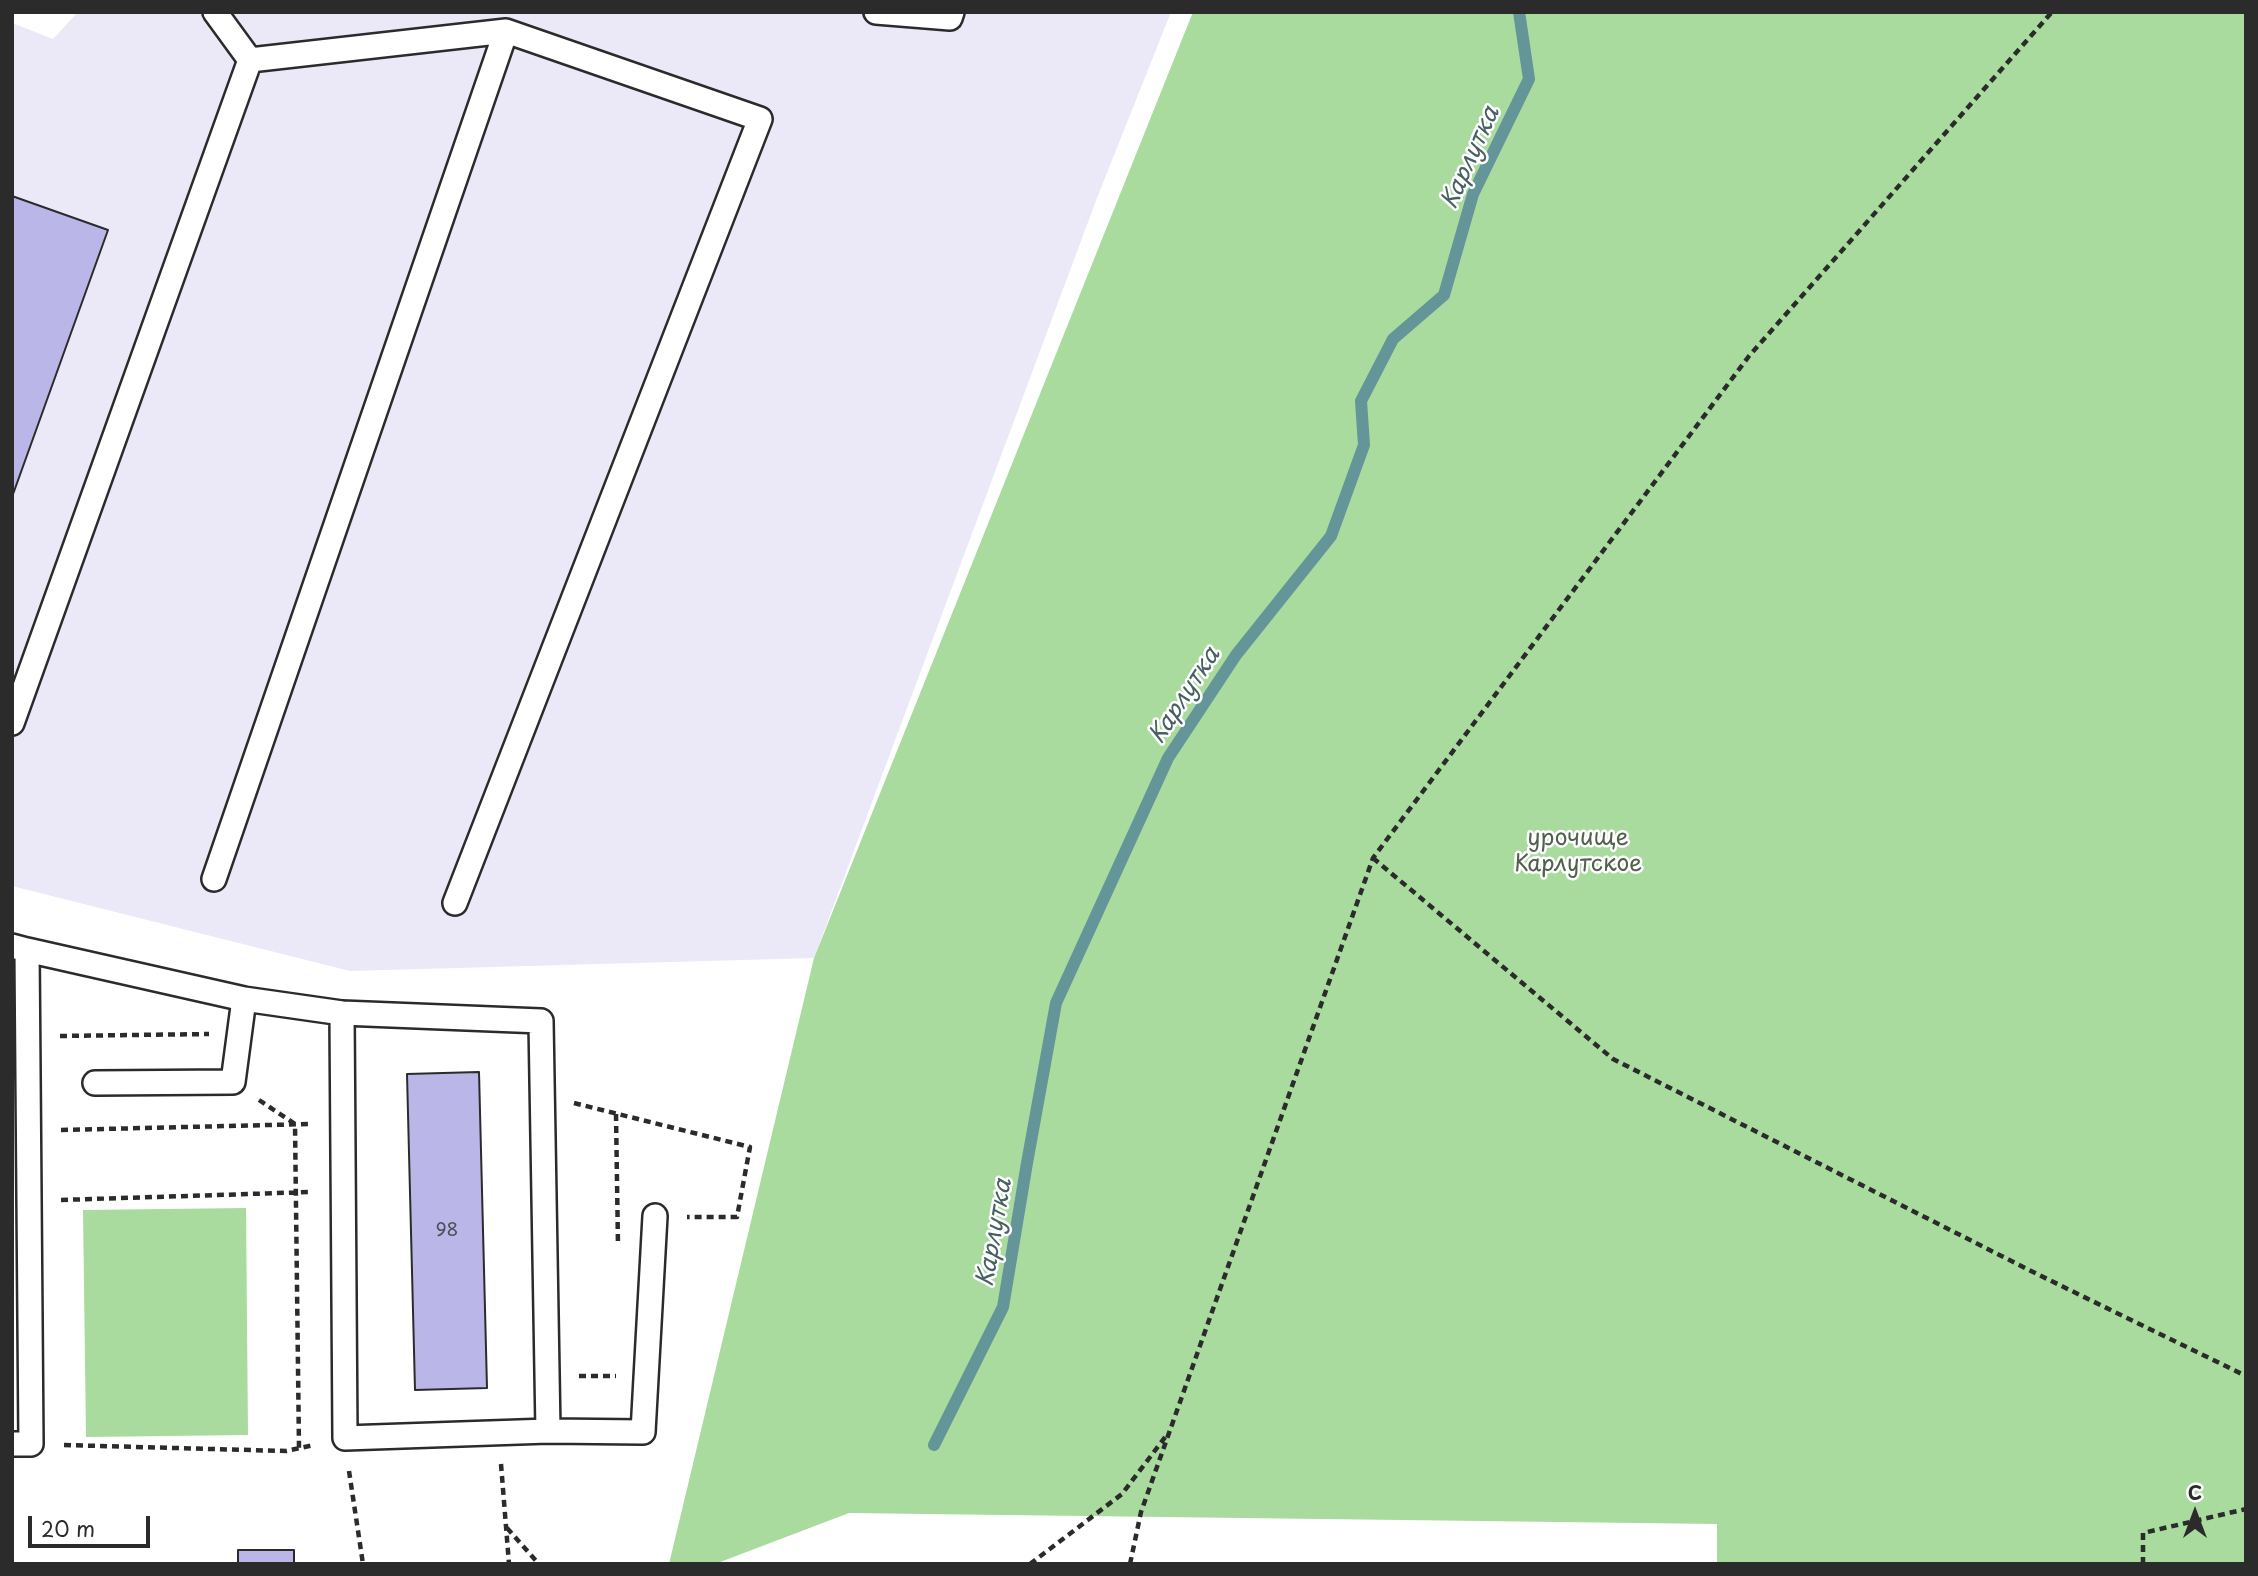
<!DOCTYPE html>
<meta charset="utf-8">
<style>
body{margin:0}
#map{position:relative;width:2258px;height:1576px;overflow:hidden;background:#fff;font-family:"Playpen Sans",sans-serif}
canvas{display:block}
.frame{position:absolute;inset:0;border:14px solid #2b2b2b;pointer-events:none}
.north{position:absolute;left:2160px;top:1478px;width:70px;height:70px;-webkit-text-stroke:5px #fff;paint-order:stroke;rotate:0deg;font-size:19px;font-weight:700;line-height:28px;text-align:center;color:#2b2b2b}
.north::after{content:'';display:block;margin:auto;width:24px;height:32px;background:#2b2b2b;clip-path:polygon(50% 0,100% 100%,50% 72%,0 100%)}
.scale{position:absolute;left:28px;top:1516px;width:122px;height:32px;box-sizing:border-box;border:4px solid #2b2b2b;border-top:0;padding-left:9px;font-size:21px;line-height:24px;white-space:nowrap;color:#2b2b2b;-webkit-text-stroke:5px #fff;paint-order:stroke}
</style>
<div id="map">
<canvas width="2258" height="1576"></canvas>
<div class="frame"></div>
<div class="north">С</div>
<div class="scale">20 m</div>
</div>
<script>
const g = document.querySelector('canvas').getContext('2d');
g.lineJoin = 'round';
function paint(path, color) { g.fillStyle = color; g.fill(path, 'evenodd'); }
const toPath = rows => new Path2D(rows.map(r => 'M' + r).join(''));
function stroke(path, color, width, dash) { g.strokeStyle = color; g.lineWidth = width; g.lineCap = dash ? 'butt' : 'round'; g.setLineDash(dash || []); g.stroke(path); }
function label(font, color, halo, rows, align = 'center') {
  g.font = font + ' "Playpen Sans",sans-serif'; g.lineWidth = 5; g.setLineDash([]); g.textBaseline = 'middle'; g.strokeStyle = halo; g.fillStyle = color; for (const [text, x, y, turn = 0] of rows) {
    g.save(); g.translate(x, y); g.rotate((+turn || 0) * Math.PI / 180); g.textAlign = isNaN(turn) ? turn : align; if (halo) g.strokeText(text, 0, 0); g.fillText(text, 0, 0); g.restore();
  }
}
paint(toPath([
 [78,12,1171,12,1097,198,814,958,350,971,12,886,12,23,53,39]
]), '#ebe9f8');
paint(toPath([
 [1193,12,2246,12,2246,1564,1717,1564,1717,1524,849,1513,715,1564,669,1564,814,958],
 [246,1208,248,1435,86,1437,83,1210]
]), '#a8db9d');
stroke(toPath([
 [934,1445,1003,1307,1027,1163,1056,1003,1168,758,1236,655,1331,536,1364,445,1361,401,1393,339,1444,295,1473,194,1529,79,1519,12]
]), '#649599', 12);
const building = toPath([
 [12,196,108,230,12,497,12,196],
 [479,1072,487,1388,415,1390,407,1074,479,1072],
 [238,1550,294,1550,294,1564,238,1564,238,1550]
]);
paint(building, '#bbb6e8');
stroke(building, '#2b2b2b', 2);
const lane = toPath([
 [215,12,250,60,506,31,760,119,455,903],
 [876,12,950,18,952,12],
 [12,723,250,60],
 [214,879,506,31],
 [12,946,27,950,31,1444,12,1444],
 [27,950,244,999,233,1082,95,1083],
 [244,999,342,1013,541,1021,548,1431,643,1432,655,1216],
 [342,1013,345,1438,548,1431]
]);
stroke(lane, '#2b2b2b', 28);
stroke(toPath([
 [1373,858,1613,1059,2037,1274,2246,1376],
 [60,1036,209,1034],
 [259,1100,295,1124,299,1448],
 [574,1103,750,1147,737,1217,687,1217],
 [616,1114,618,1246],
 [61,1130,311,1124],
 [61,1200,311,1192],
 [579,1376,616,1376],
 [64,1445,286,1451,314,1445],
 [501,1464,509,1564],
 [349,1471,363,1564],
 [507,1528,539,1564],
 [1030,1564,1122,1494,1166,1436],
 [1130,1564,1141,1512,1373,858,1749,356,2052,12],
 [2143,1564,2143,1533,2246,1509]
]), '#2b2b2b', 4.5, [7, 5]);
stroke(lane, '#fff', 23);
label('19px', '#4f4e5a', null, [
 ["98",447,1231]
]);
label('23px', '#50604d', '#fff', [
 ["урочище",1578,839],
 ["Карлутское",1578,865]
]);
label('italic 24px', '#486062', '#fff', [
 ["Карлутка",1471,158,-66],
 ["Карлутка",1185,696,-57],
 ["Карлутка",995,1233,-80]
]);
</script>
